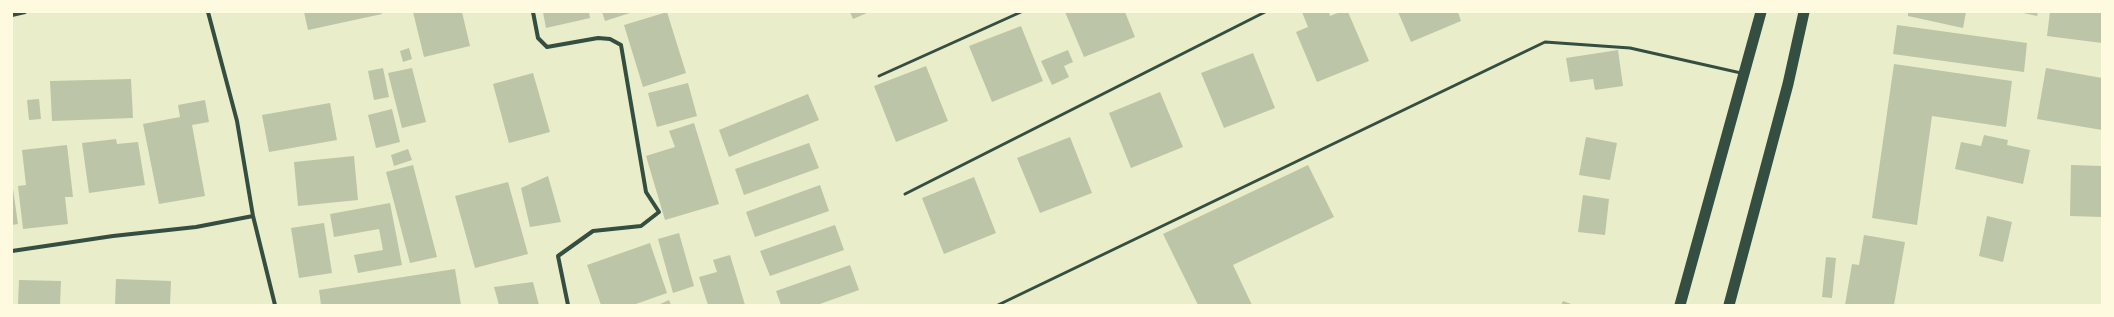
<!DOCTYPE html>
<style>
body{margin:0}
#map{position:relative;width:2114px;height:317px;overflow:hidden;background:#e9edc9;font-family:"Nunito Sans",sans-serif}
canvas{display:block}
.frame{position:absolute;inset:0;border:13px solid #fefae0;pointer-events:none}
</style>
<div id="map">
<canvas width="2114" height="317"></canvas>
<div class="frame"></div>
</div>
<script>
const g = document.querySelector('canvas').getContext('2d');
g.lineJoin = 'round';
function paint(path, color) { g.fillStyle = color; g.fill(path, 'evenodd'); }
const toPath = rows => new Path2D(rows.map(r => 'M' + r).join(''));
function stroke(path, color, width, dash) { g.strokeStyle = color; g.lineWidth = width; g.lineCap = dash ? 'butt' : 'round'; g.setLineDash(dash || []); g.stroke(path); }
paint(toPath([
 [304,12,381,12,382,14,308,30],
 [413,12,462,12,470,46,424,57],
 [543,12,589,12,590,18,546,28],
 [602,12,633,12,605,21],
 [667,12,686,73,643,87,624,25],
 [850,12,869,12,853,19],
 [1065,12,1125,12,1135,37,1084,57],
 [1302,12,1329,12,1330,16,1340,12,1348,12,1369,61,1317,82,1296,32,1308,27],
 [1398,12,1458,12,1461,21,1411,42],
 [1908,12,1966,12,1963,28,1908,16],
 [2019,12,2038,12,2037,16],
 [2050,12,2102,12,2102,43,2047,36],
 [1897,25,2027,43,2024,72,1893,54],
 [1021,26,1043,81,992,102,969,46],
 [409,48,412,59,403,62,400,51],
 [1068,50,1073,62,1064,66,1069,77,1052,85,1041,61],
 [1618,50,1623,86,1595,90,1593,79,1570,82,1566,58],
 [1253,53,1275,108,1224,128,1201,73],
 [1894,64,2012,81,2006,127,1932,116,1917,225,1872,218],
 [926,66,948,121,896,142,874,86],
 [383,68,389,97,374,100,368,71],
 [412,68,426,122,402,128,388,73],
 [2046,68,2102,78,2102,130,2037,119],
 [533,73,550,132,509,143,493,84],
 [131,79,133,118,52,121,50,81],
 [688,83,697,116,657,127,648,93],
 [1160,92,1183,147,1131,168,1109,113],
 [808,94,819,120,729,157,719,130],
 [39,99,41,119,29,120,27,100],
 [205,100,209,122,192,125,205,196,159,204,143,124,180,117,178,105],
 [330,103,337,140,269,152,262,115],
 [392,109,400,142,376,148,368,115],
 [694,123,719,204,665,220,646,156,675,147,669,131],
 [1984,135,2008,140,2007,145,2030,150,2023,184,1955,169,1961,142,1981,146],
 [1070,137,1092,193,1040,213,1017,158],
 [1586,137,1617,143,1610,180,1579,175],
 [116,139,117,144,138,142,145,185,89,193,82,143],
 [809,143,819,168,744,195,735,169],
 [67,145,73,197,65,197,68,224,23,229,18,186,26,185,22,150],
 [408,149,412,160,394,166,391,155],
 [354,156,358,200,298,206,294,162],
 [413,165,437,257,410,263,386,172],
 [1308,165,1334,217,1233,265,1252,305,1198,305,1163,234],
 [2071,165,2102,166,2102,217,2070,216],
 [548,176,561,222,530,227,521,188],
 [974,177,996,233,944,254,922,198],
 [12,182,18,224,12,225],
 [508,182,528,254,475,268,455,196],
 [820,185,829,211,755,237,746,212],
 [1583,195,1609,199,1605,235,1578,232],
 [390,203,402,265,358,273,354,255,383,250,379,229,334,237,330,214],
 [1987,216,2012,222,2003,262,1979,256],
 [324,223,332,273,299,278,291,228],
 [835,225,844,250,770,276,760,251],
 [679,233,694,286,673,293,658,239],
 [1864,235,1905,242,1894,305,1845,305,1852,264,1859,265],
 [650,243,667,293,633,305,601,305,587,265],
 [730,255,745,305,708,305,699,277,717,272,713,260],
 [1826,257,1836,258,1832,298,1822,297],
 [850,265,859,290,817,305,781,305,776,291],
 [455,269,461,305,321,305,319,290],
 [116,279,171,281,170,305,115,305],
 [19,280,61,281,60,305,18,305],
 [533,282,539,305,499,305,494,287],
 [669,300,671,305,658,305],
 [1563,301,1574,305,1561,305]
]), '#bcc5a7');
stroke(toPath([
 [879,76,1021,12],
 [905,194,1265,12],
 [998,305,1545,42,1630,48,1741,73]
]), '#344e41', 3);
stroke(toPath([
 [208,12,237,121,253,216,275,305],
 [533,12,538,38,547,47,598,38,610,39,621,45,646,192,659,212,641,226,593,231,558,256,568,305],
 [12,15,25,12],
 [12,251,113,236,196,227,253,216]
]), '#344e41', 4);
stroke(toPath([
 [1680,305,1761,12],
 [1729,305,1788,84,1804,12]
]), '#344e41', 11);
</script>
